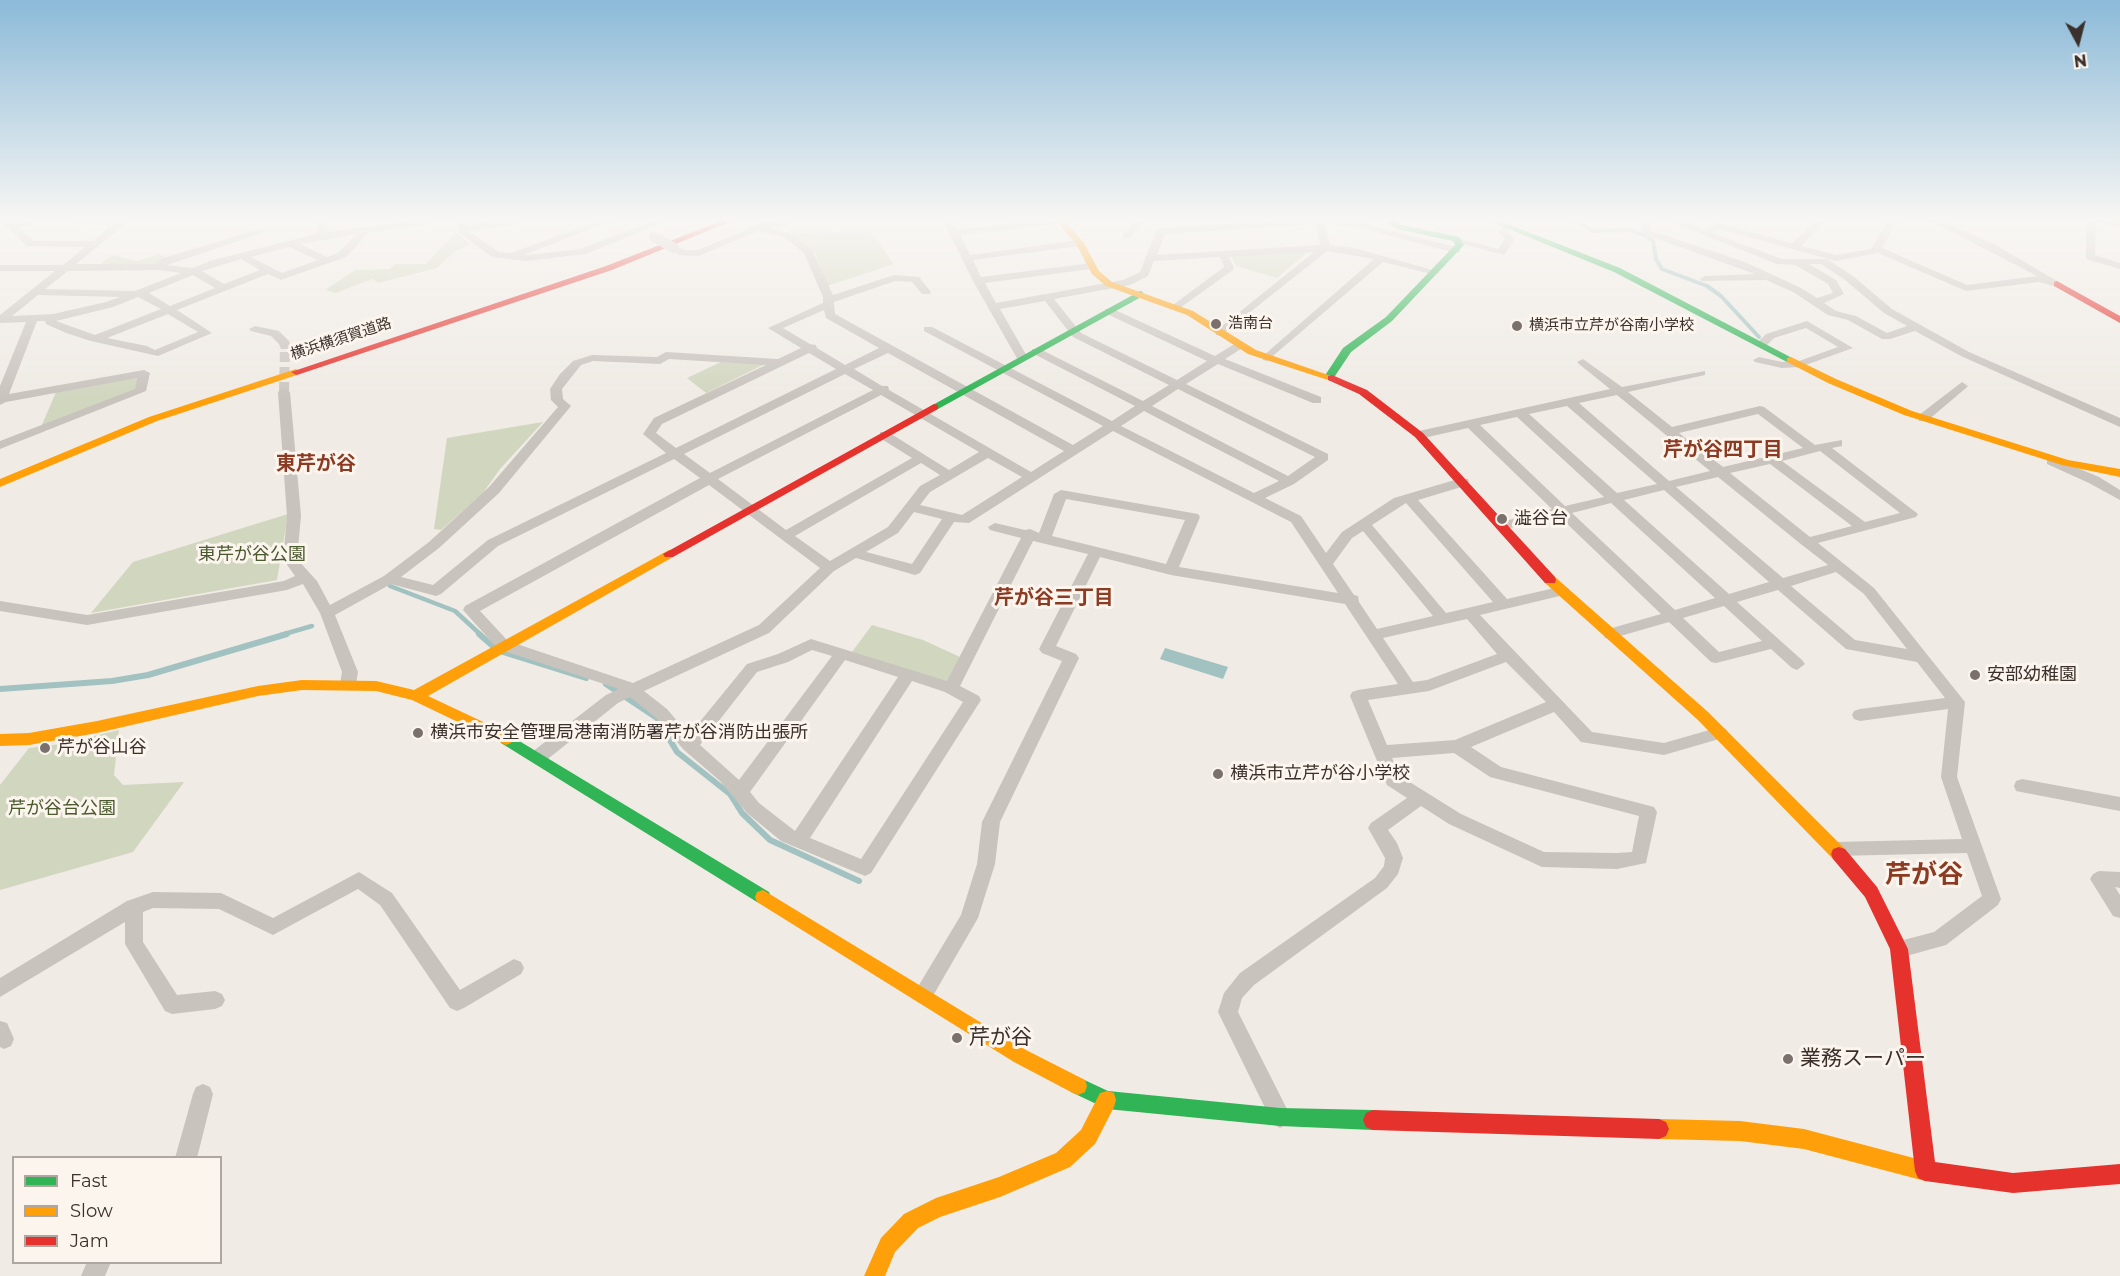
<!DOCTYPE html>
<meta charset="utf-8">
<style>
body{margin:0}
#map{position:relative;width:2120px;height:1276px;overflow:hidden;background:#f0ebe5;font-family:Montserrat,sans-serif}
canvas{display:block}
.legend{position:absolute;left:12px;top:1156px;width:210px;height:108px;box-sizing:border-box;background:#fbf5ee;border:2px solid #aea6a0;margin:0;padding:8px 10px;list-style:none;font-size:18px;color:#3b302b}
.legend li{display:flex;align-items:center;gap:12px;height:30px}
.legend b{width:30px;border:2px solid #aea6a0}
.north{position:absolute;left:2048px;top:12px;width:60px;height:60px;-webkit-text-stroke:4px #fbf5ee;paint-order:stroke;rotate:173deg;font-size:16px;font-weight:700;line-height:24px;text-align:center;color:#3b302b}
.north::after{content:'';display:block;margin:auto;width:21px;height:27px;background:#3b302b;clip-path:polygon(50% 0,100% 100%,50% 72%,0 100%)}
</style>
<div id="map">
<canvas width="2120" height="1276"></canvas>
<ul class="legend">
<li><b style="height:8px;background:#30b455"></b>Fast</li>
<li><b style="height:8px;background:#ff9f0a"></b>Slow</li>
<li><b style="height:8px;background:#e5322d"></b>Jam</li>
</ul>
<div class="north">N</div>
</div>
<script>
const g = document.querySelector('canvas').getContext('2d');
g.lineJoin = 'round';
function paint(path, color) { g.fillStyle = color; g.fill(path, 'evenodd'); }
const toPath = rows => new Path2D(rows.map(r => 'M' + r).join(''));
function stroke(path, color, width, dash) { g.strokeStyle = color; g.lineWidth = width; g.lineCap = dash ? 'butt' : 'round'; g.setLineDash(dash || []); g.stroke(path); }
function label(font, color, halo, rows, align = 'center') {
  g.font = font + ' Montserrat,"Noto Sans JP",sans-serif'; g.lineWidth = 6; g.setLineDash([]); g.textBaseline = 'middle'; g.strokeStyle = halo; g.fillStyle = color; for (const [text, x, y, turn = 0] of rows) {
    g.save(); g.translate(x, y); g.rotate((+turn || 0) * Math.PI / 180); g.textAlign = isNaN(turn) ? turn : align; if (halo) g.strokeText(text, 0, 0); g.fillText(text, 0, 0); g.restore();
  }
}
paint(toPath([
 [870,231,894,264,827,286,815,254,789,233],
 [456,232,470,244,454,252,437,268,378,283,372,279,336,293,325,290,355,270,390,269,395,264,426,264],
 [1309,251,1277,278,1236,266,1231,255],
 [159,254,167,259,159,266,99,265,112,255,138,261],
 [721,362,765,364,706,393,687,378],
 [134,378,138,379,135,391,41,427,56,392],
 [543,422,500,469,483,493,441,530,434,529,447,438],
 [288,514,277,580,91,613,133,562],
 [872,625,923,640,960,657,947,682,852,652],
 [119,730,114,775,123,785,184,782,133,852,0,890,0,785,29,748,61,744]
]), '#d1d6bf');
paint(toPath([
 [1165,648,1228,667,1223,679,1160,659]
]), '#a1c2c1');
stroke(toPath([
 [1577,221,1593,231,1631,230,1646,236,1653,241,1656,259,1662,269,1707,286,1721,296,1759,337]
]), '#a1c2c1', 4);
stroke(toPath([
 [390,586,455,611,481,635],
 [281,635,312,626]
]), '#a1c2c1', 4.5);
stroke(toPath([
 [479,634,495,648],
 [503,652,586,678],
 [606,684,657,718,677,752,730,794,742,813,770,840,859,881],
 [0,689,112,681,148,675,287,634]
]), '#a1c2c1', 6);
stroke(toPath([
 [284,392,285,347]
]), '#ccc6c0', 10, [10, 5]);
paint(toPath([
 [1,221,11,221,14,223,37,221,19,228,34,241,93,241,112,225,77,224,72,221,129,221,76,264,156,264,163,258,260,229,268,231,167,265,193,268,210,261,316,234,319,221,329,221,327,232,412,221,437,221,432,224,369,232,346,257,281,280,268,274,177,310,212,333,158,356,91,341,66,333,46,324,45,321,37,321,9,394,144,370,150,373,146,391,0,449,0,441,135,389,137,378,6,402,0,405,0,386,26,322,0,323,0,315,55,271,0,271,0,265,63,265,85,247,27,246,1,221],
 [357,234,338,253,327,257,300,244,357,234],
 [289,247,318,260,282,273,251,257,289,247],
 [241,259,260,270,224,284,202,271,241,259],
 [159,270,181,273,135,291,45,289,68,271,159,270],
 [193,275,215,288,170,306,149,293,193,275],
 [38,295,120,297,106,302,53,314,12,316,38,295],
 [138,297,161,309,95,335,56,321,113,307,138,297],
 [168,314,198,332,155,350,147,346,107,338,168,314],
 [457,221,467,221,467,225,501,221,525,221,520,224,468,231,499,252,511,253,598,221,611,221,524,255,527,255,580,249,653,221,666,221,586,254,527,261,492,257,459,233,457,221],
 [776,221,797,221,795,223,769,228,790,233,812,250,833,295,894,275,919,277,931,292,930,294,922,294,912,282,895,281,834,302,835,314,1073,445,1103,426,924,331,924,327,932,327,1112,421,1135,406,1032,353,1032,349,1040,349,1143,401,1169,385,1073,337,1045,301,1000,309,1028,358,1026,360,1018,360,973,281,943,221,953,221,957,230,1033,221,1060,221,1055,224,960,235,970,255,1080,240,1085,243,1080,246,973,260,981,277,1091,263,1096,266,1091,269,985,283,996,303,1123,280,1140,272,1156,231,1161,228,1276,221,1353,221,1460,248,1460,252,1456,253,1357,227,1325,224,1330,245,1354,248,1440,272,1435,275,1383,262,1267,361,1263,360,1263,356,1374,259,1327,251,1220,336,1216,335,1216,331,1314,252,1229,257,1234,268,1233,270,1177,310,1172,307,1173,305,1224,267,1220,257,1154,261,1148,276,1130,285,1054,299,1081,333,1177,380,1207,361,1105,313,1105,309,1113,309,1215,356,1236,343,1244,343,1244,347,1225,359,1321,397,1321,403,1313,403,1218,364,1186,384,1328,454,1328,460,1294,484,1265,498,1301,516,1326,553,1342,532,1394,498,1458,479,1468,479,1469,482,1468,485,1418,500,1507,599,1563,586,1568,588,1570,591,1568,594,1480,615,1592,732,1664,743,1720,727,1726,729,1728,733,1726,737,1664,755,1581,742,1554,712,1471,747,1501,767,1654,807,1657,812,1646,863,1617,869,1542,867,1449,824,1421,806,1388,830,1397,843,1403,858,1398,874,1387,888,1254,985,1242,998,1238,1012,1291,1117,1287,1124,1280,1128,1273,1124,1218,1012,1224,993,1240,973,1375,878,1384,866,1385,858,1368,828,1371,823,1407,798,1387,785,1350,696,1352,692,1358,690,1398,684,1345,604,1171,575,1100,557,1056,646,1076,654,1079,658,1000,822,995,864,978,918,930,1001,923,1004,916,1001,913,995,961,915,977,864,982,822,1062,661,1042,653,1039,649,1088,554,1033,541,960,686,979,696,981,700,871,873,865,876,781,841,747,813,720,781,684,750,655,717,630,697,618,703,544,762,538,763,532,762,530,757,532,752,606,695,619,689,498,649,463,610,465,606,700,478,674,459,498,546,441,594,436,596,391,584,335,615,358,672,356,684,354,688,348,690,342,688,340,684,342,672,320,613,303,584,287,590,87,625,0,611,0,601,87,615,284,581,295,576,283,559,287,516,278,392,284,388,290,392,301,516,297,559,317,581,330,605,384,576,429,542,489,487,558,407,551,400,550,389,560,374,573,361,592,355,657,357,666,352,778,359,801,348,768,328,823,303,823,297,804,253,784,237,758,231,699,256,679,255,669,248,674,245,685,250,698,250,759,224,776,221],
 [1316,224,1320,245,1157,255,1165,234,1316,224],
 [824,310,826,318,879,348,845,365,817,348,816,345,810,344,783,328,824,310],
 [809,353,836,369,676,448,656,433,662,424,809,353],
 [888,353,1064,451,1031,472,889,390,888,386,882,386,854,369,888,353],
 [669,359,766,365,654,418,643,434,666,453,488,540,433,585,401,577,439,548,499,493,571,406,563,399,562,389,581,365,593,361,660,364,669,359],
 [845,374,873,390,710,473,684,454,845,374],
 [1178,389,1315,457,1288,476,1152,406,1178,389],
 [881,395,979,452,949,470,888,432,880,432,880,438,912,458,786,530,718,479,881,395],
 [1144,411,1279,481,1254,493,1121,426,1144,411],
 [1113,431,1291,522,1338,593,1179,567,1200,517,1198,514,1061,490,1054,494,1039,533,1030,529,1025,530,995,523,988,527,990,530,1021,538,947,681,811,639,778,654,747,664,689,735,667,709,644,691,769,633,834,571,856,558,915,575,920,573,954,522,969,523,1113,431],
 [988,458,1022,477,962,515,920,505,930,492,988,458],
 [921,463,940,475,920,486,888,527,830,561,795,536,921,463],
 [709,485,820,568,759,625,633,683,508,641,480,611,709,485],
 [1066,499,1185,520,1166,564,1052,536,1066,499],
 [1406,503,1493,602,1446,613,1372,525,1406,503],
 [914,512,942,519,912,564,866,552,898,533,914,512],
 [1363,531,1433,616,1377,629,1359,602,1358,596,1354,595,1333,564,1352,538,1363,531],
 [1467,619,1497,654,1427,680,1413,682,1383,638,1467,619],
 [812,650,832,656,739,780,700,745,757,672,788,662,812,650],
 [845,660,898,677,795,831,759,803,750,792,845,660],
 [1506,662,1546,702,1455,740,1387,745,1368,700,1429,691,1506,662],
 [912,681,945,692,963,702,861,859,810,838,912,681],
 [1454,753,1490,777,1639,816,1632,852,1617,853,1544,852,1461,814,1400,776,1392,758,1454,753],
 [1136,221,1146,221,1129,238,1123,238,1123,234,1136,221],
 [1642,221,1652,221,1649,230,1745,262,1801,288,1817,298,1833,293,1828,284,1795,265,1777,264,1668,221,1681,221,1704,229,1718,223,1792,243,1816,221,1826,221,1801,246,1836,255,1871,249,1887,221,1897,221,1882,248,1967,285,2037,276,1931,221,1943,221,1996,245,2062,284,2057,287,2039,282,1966,291,1878,253,1836,261,1719,229,1712,233,1782,259,1827,259,1853,276,1892,309,1969,352,2120,418,2120,427,1961,356,1915,331,1890,339,1882,339,1848,320,1828,315,1793,292,1766,280,1701,281,1700,279,1705,276,1755,274,1641,233,1642,221],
 [1809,264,1821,264,1845,280,1884,313,1907,326,1887,333,1856,316,1836,311,1824,303,1844,294,1836,280,1809,264],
 [2086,221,2096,221,2095,255,2120,263,2120,269,2086,259,2086,221],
 [2101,221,2120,221,2120,227,2103,223,2101,221],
 [1506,223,1511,226,1508,232,1515,239,1504,255,1455,242,1460,239,1498,249,1505,239,1498,232,1503,224,1506,223],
 [1807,321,1853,348,1800,367,1782,368,1755,362,1753,360,1759,357,1782,362,1799,361,1838,347,1806,328,1774,338,1766,346,1762,347,1756,344,1766,334,1807,321],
 [255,326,279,331,289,341,291,347,289,349,281,349,279,344,271,336,251,331,249,329,255,326],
 [1583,359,1622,387,1705,371,1705,375,1628,392,1672,427,1760,406,1764,407,1815,445,1842,440,1842,446,1832,448,1918,514,1916,517,1818,543,1874,588,1965,702,1957,777,2001,899,1998,905,1946,945,1899,958,1892,955,1890,949,1892,943,1934,932,1982,896,1967,853,1835,856,1829,854,1826,849,1829,844,1835,842,1962,839,1941,777,1948,709,1860,721,1854,719,1852,715,1854,711,1860,709,1945,698,1917,662,1846,649,1778,590,1737,602,1802,660,1805,664,1797,670,1792,668,1771,649,1716,663,1711,662,1669,622,1610,639,1605,638,1603,634,1605,630,1661,614,1559,516,1502,530,1497,529,1495,526,1497,523,1552,509,1468,428,1419,439,1413,435,1419,431,1610,389,1579,364,1577,362,1583,359],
 [1617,395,1710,471,1669,481,1579,403,1617,395],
 [1567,406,1657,484,1617,493,1529,414,1567,406],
 [1758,414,1803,448,1723,467,1679,433,1758,414],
 [1517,417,1604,497,1565,506,1480,425,1517,417],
 [1820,451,1900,513,1865,522,1782,461,1820,451],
 [1770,464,1852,526,1810,537,1730,473,1770,464],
 [1718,477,1802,545,1828,565,1783,578,1676,487,1718,477],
 [1664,490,1769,582,1729,594,1624,500,1664,490],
 [1611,503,1715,598,1675,610,1572,513,1611,503],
 [1836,572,1864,594,1907,649,1855,640,1791,586,1836,572],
 [1724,606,1762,641,1719,652,1683,618,1724,606],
 [1962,382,1968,386,1966,388,1927,421,1919,421,1919,415,1962,382],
 [2051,457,2099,477,2120,490,2120,500,2089,483,2047,464,2047,458,2051,457],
 [2022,779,2120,797,2120,811,2016,791,2014,786,2016,781,2022,779],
 [2099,871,2120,872,2120,888,2115,887,2120,895,2120,918,2113,916,2090,879,2093,874,2099,871],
 [359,872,392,893,460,990,514,959,521,962,524,968,521,974,464,1008,457,1011,450,1008,380,905,358,889,273,935,219,909,153,908,143,912,143,942,177,995,215,991,222,994,225,1000,222,1006,215,1009,172,1014,165,1011,125,944,125,922,0,997,0,978,127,901,153,892,221,893,273,918,359,872],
 [0,1021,7,1023,14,1039,11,1046,4,1049,0,1047,0,1021],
 [203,1084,210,1087,213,1094,197,1158,175,1158,193,1094,196,1087,203,1084],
 [87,1262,111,1262,105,1276,81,1276,87,1262]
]), '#c9c3be');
paint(toPath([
 [1384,221,1394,221,1403,225,1459,237,1464,245,1392,321,1351,352,1333,379,1325,379,1324,377,1343,348,1386,317,1455,245,1453,241,1397,229,1384,221],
 [1489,221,1500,221,1620,268,1796,360,1795,362,1787,362,1614,272,1489,221],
 [1140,291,1143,292,1143,296,938,409,934,410,929,407,1140,291],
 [506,733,769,892,771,897,769,902,763,904,757,902,501,743,499,739,501,735,506,733],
 [1078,1077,1108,1091,1280,1108,1373,1110,1380,1113,1383,1120,1380,1127,1373,1130,1280,1126,1107,1109,1071,1092,1069,1086,1071,1080,1078,1077]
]), '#30b455');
paint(toPath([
 [1056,221,1065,221,1084,243,1099,271,1112,282,1193,311,1256,350,1337,378,1332,381,1328,380,1248,354,1187,315,1106,286,1092,274,1076,244,1056,221],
 [1791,357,1836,379,1912,411,2068,460,2120,469,2120,477,2062,465,1904,415,1828,383,1787,362,1787,358,1791,357],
 [296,369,301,372,300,374,157,421,0,487,0,479,149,417,296,369],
 [669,550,673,551,675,554,673,557,428,696,511,735,513,739,511,743,506,745,412,700,376,691,302,690,258,696,97,733,29,745,0,746,0,734,29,733,97,721,258,686,302,680,376,681,414,690,669,550],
 [1550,576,1555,577,1708,712,1845,849,1847,854,1845,859,1839,861,1833,859,1698,720,1545,583,1544,580,1545,577,1550,576],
 [763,890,1026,1050,1085,1080,1087,1086,1085,1092,1078,1095,1071,1092,1014,1062,757,902,755,897,757,892,763,890],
 [1107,1091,1114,1093,1116,1100,1114,1107,1095,1144,1070,1167,1000,1197,940,1217,918,1228,895,1252,885,1276,864,1276,881,1238,904,1214,936,1198,999,1177,1056,1153,1081,1130,1100,1093,1107,1091],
 [1659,1119,1740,1121,1804,1129,1925,1161,1932,1164,1935,1171,1932,1178,1925,1181,1804,1149,1740,1141,1659,1139,1652,1136,1649,1129,1652,1122,1659,1119]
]), '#ff9f0a');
paint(toPath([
 [721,221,732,221,612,270,300,374,296,375,291,372,606,266,721,221],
 [2057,281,2120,316,2120,323,2054,286,2054,282,2057,281],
 [1332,375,1367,390,1423,433,1555,577,1556,580,1555,583,1545,583,1415,437,1359,394,1328,380,1328,376,1332,375],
 [934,404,938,405,938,409,673,557,665,557,663,554,934,404],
 [1839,847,1845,849,1877,887,1908,949,1935,1162,2013,1173,2120,1164,2120,1184,2013,1193,1925,1181,1918,1178,1915,1171,1890,949,1865,897,1833,859,1831,854,1833,849,1839,847],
 [1373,1110,1659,1119,1666,1122,1669,1129,1666,1136,1659,1139,1373,1130,1366,1127,1363,1120,1366,1113,1373,1110]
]), '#e5322d');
stroke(toPath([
 [654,237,674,248]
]), '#c9c3be', 10);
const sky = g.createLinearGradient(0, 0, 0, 399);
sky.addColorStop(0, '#8bbad8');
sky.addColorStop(0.55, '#f8f6f3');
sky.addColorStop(1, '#f8f6f300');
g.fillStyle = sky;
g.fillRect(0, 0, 2120, 399);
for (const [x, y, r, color] of [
 [1216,324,6,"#7a716c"],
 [1517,326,6,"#7a716c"],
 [1502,519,6,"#7a716c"],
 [1975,675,6,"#7a716c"],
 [418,733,6,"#7a716c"],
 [45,748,6,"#7a716c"],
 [1218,774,6,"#7a716c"],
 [957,1038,6,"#7a716c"],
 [1788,1059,6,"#7a716c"]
]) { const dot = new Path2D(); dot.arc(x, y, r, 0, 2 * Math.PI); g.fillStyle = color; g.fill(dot); stroke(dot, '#fbf5ee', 2); }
label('15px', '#3b302b', '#fbf5ee', [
 ["浩南台",1228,324],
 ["横浜市立芹が谷南小学校",1529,326]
], 'left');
label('15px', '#3b302b', '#fbf5ee', [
 ["横浜横須賀道路",341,339,-18]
]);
label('18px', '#3b302b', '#fbf5ee', [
 ["澁谷台",1514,519],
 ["安部幼稚園",1987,675],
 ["横浜市安全管理局港南消防署芹が谷消防出張所",430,733],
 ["芹が谷山谷",57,748],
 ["横浜市立芹が谷小学校",1230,774]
], 'left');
label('18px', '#4a5a2e', '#fbf5ee', [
 ["東芹が谷公園",252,555],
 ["芹が谷台公園",62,809]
]);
label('bold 20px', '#8c3b22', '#fbf5ee', [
 ["芹が谷四丁目",1723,450],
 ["東芹が谷",316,464],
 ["芹が谷三丁目",1054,598]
]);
label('21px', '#3b302b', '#fbf5ee', [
 ["芹が谷",969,1038],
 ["業務スーパー",1800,1059]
], 'left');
label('bold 26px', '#8c3b22', '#fbf5ee', [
 ["芹が谷",1924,875]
]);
</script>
